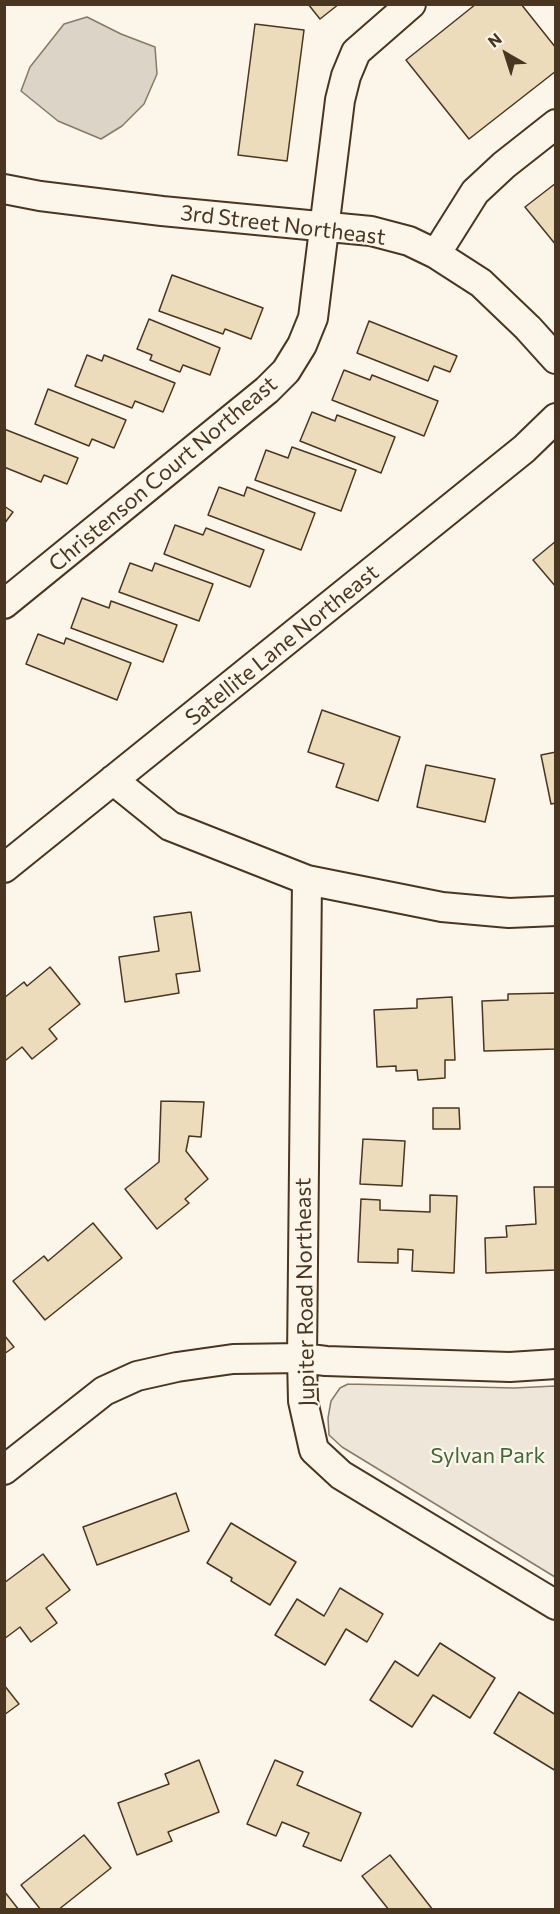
<!DOCTYPE html>
<style>
body{margin:0}
#map{position:relative;width:560px;height:1914px;overflow:hidden;background:#fbf6e9;font-family:Commissioner,sans-serif}
canvas{display:block}
.frame{position:absolute;inset:0;border:6px solid #4a3520;pointer-events:none}
.north{position:absolute;left:476px;top:24px;width:60px;height:60px;-webkit-text-stroke:4px #fbf6e9;paint-order:stroke;rotate:321deg;font-size:16px;font-weight:700;line-height:24px;text-align:center;color:#4a3520}
.north::after{content:'';display:block;margin:auto;width:21px;height:27px;background:#4a3520;clip-path:polygon(50% 0,100% 100%,50% 72%,0 100%)}
</style>
<div id="map">
<canvas width="560" height="1914"></canvas>
<div class="frame"></div>
<div class="north">N</div>
</div>
<script>
const g = document.querySelector('canvas').getContext('2d');
g.lineJoin = 'round';
function paint(path, color) { g.fillStyle = color; g.fill(path, 'evenodd'); }
const toPath = rows => new Path2D(rows.map(r => 'M' + r).join(''));
function stroke(path, color, width, dash) { g.strokeStyle = color; g.lineWidth = width; g.lineCap = dash ? 'butt' : 'round'; g.setLineDash(dash || []); g.stroke(path); }
function label(font, color, halo, rows, align = 'center') {
  g.font = font + ' Commissioner,sans-serif'; g.lineWidth = 4.5; g.setLineDash([]); g.textBaseline = 'middle'; g.strokeStyle = halo; g.fillStyle = color; for (const [text, x, y, turn = 0] of rows) {
    g.save(); g.translate(x, y); g.rotate((+turn || 0) * Math.PI / 180); g.textAlign = isNaN(turn) ? turn : align; if (halo) g.strokeText(text, 0, 0); g.fillText(text, 0, 0); g.restore();
  }
}
const green = toPath([
 [348,1384,514,1388,555,1386,555,1577,342,1447,329,1435,328,1418,331,1401,340,1388,348,1384]
]);
paint(green, '#ede6d9');
stroke(green, '#887966', 1.5);
const water = toPath([
 [87,17,121,34,155,47,157,74,144,104,122,126,101,139,58,121,21,91,30,67,64,24,87,17]
]);
paint(water, '#dcd4c6');
stroke(water, '#887966', 1.5);
const building = toPath([
 [308,4,339,4,320,19,308,4],
 [476,4,521,4,556,48,556,71,469,139,406,60,476,4],
 [255,24,304,30,287,161,238,155,255,24],
 [556,183,556,245,525,207,556,183],
 [172,275,263,308,251,339,225,329,223,334,159,311,172,275],
 [149,319,220,348,210,375,183,365,180,372,150,360,152,355,137,349,149,319],
 [369,321,457,356,450,372,434,366,428,381,357,353,369,321],
 [87,355,102,361,104,355,175,383,163,412,135,401,132,408,75,386,87,355],
 [344,370,370,380,372,375,438,401,424,436,332,400,344,370],
 [48,389,126,420,114,448,92,439,89,446,35,424,48,389],
 [312,412,335,421,337,415,395,437,381,473,300,441,312,412],
 [4,429,78,458,67,484,44,475,41,482,4,467,4,429],
 [292,447,356,470,341,511,255,480,266,450,288,458,292,447],
 [219,487,244,496,247,487,315,513,301,550,208,515,219,487],
 [4,506,13,512,4,524,4,506],
 [175,525,203,535,206,528,264,550,250,587,164,554,175,525],
 [556,541,556,587,533,560,556,541],
 [130,563,152,571,155,563,213,584,199,621,119,592,130,563],
 [82,598,109,608,111,601,177,625,163,662,71,628,82,598],
 [38,634,64,644,66,638,131,663,117,700,26,664,38,634],
 [322,710,400,737,378,801,336,787,344,764,308,752,322,710],
 [556,752,556,803,551,804,541,755,556,752],
 [426,765,495,779,485,822,417,807,426,765],
 [191,912,200,971,176,974,179,993,125,1002,119,957,159,951,154,917,191,912],
 [50,967,80,1004,49,1029,57,1039,32,1059,22,1047,6,1060,4,1058,4,998,24,982,27,986,50,967],
 [556,993,556,1049,484,1051,482,1001,508,1000,508,994,556,993],
 [452,997,455,1060,445,1060,445,1078,418,1080,417,1070,396,1071,396,1066,377,1067,374,1010,417,1008,417,999,452,997],
 [161,1101,204,1102,201,1137,189,1136,186,1151,208,1179,185,1199,189,1203,157,1229,125,1189,159,1162,161,1101],
 [433,1108,459,1108,460,1129,433,1129,433,1108],
 [363,1139,405,1141,402,1186,360,1184,363,1139],
 [534,1187,556,1187,556,1270,486,1273,485,1238,507,1237,506,1226,536,1224,534,1187],
 [430,1195,457,1196,454,1273,412,1271,413,1250,398,1249,398,1263,358,1262,361,1199,380,1200,380,1210,430,1212,430,1195],
 [93,1223,122,1258,45,1320,13,1281,44,1256,48,1261,93,1223],
 [4,1335,14,1347,4,1354,4,1335],
 [176,1493,189,1531,97,1565,83,1527,176,1493],
 [231,1523,296,1562,270,1605,231,1581,232,1578,207,1563,231,1523],
 [43,1554,70,1590,46,1608,57,1623,31,1642,20,1627,4,1639,4,1583,43,1554],
 [340,1588,383,1614,367,1642,346,1629,325,1665,275,1635,297,1599,324,1616,340,1588],
 [440,1643,495,1678,470,1718,433,1695,412,1727,370,1700,395,1661,418,1676,440,1643],
 [4,1685,19,1704,4,1715,4,1685],
 [519,1692,556,1715,556,1771,494,1733,519,1692],
 [199,1760,219,1812,168,1832,172,1841,137,1855,118,1803,169,1784,165,1774,199,1760],
 [275,1760,303,1772,297,1785,361,1813,341,1861,303,1846,309,1833,282,1822,276,1836,247,1824,275,1760],
 [84,1835,111,1868,58,1910,41,1910,21,1885,84,1835],
 [390,1855,433,1910,389,1910,362,1876,390,1855],
 [4,1891,19,1910,4,1910,4,1891]
]);
paint(building, '#ecdcbc');
stroke(building, '#4a3520', 1.5);
const street = toPath([
 [4,189,40,196,162,211,371,231,409,241,436,254,481,283,528,328,556,359],
 [436,254,475,192,504,165,556,124],
 [4,604,267,390,286,371,302,345,313,318,340,100,346,76,356,52,411,4],
 [113,780,170,826,307,880,442,907,509,913,556,911],
 [4,868,524,449,556,418],
 [307,880,302,1358,303,1401,314,1450,341,1475,556,1605],
 [4,1470,104,1391,137,1376,177,1367,233,1359,302,1358,326,1361,510,1367,556,1364]
]);
stroke(street, '#4a3520', 32);
stroke(street, '#fbf6e9', 28);
label('22px', '#4a3520', '#fbf6e9', [
 ["3rd Street Northeast",283,225,7],
 ["Christenson Court Northeast",163,474,-40],
 ["Satellite Lane Northeast",282,645,-39],
 ["Jupiter Road Northeast",305,1292,-91]
]);
label('22px', '#436837', '#fbf6e9', [
 ["Sylvan Park",488,1456]
]);
</script>
